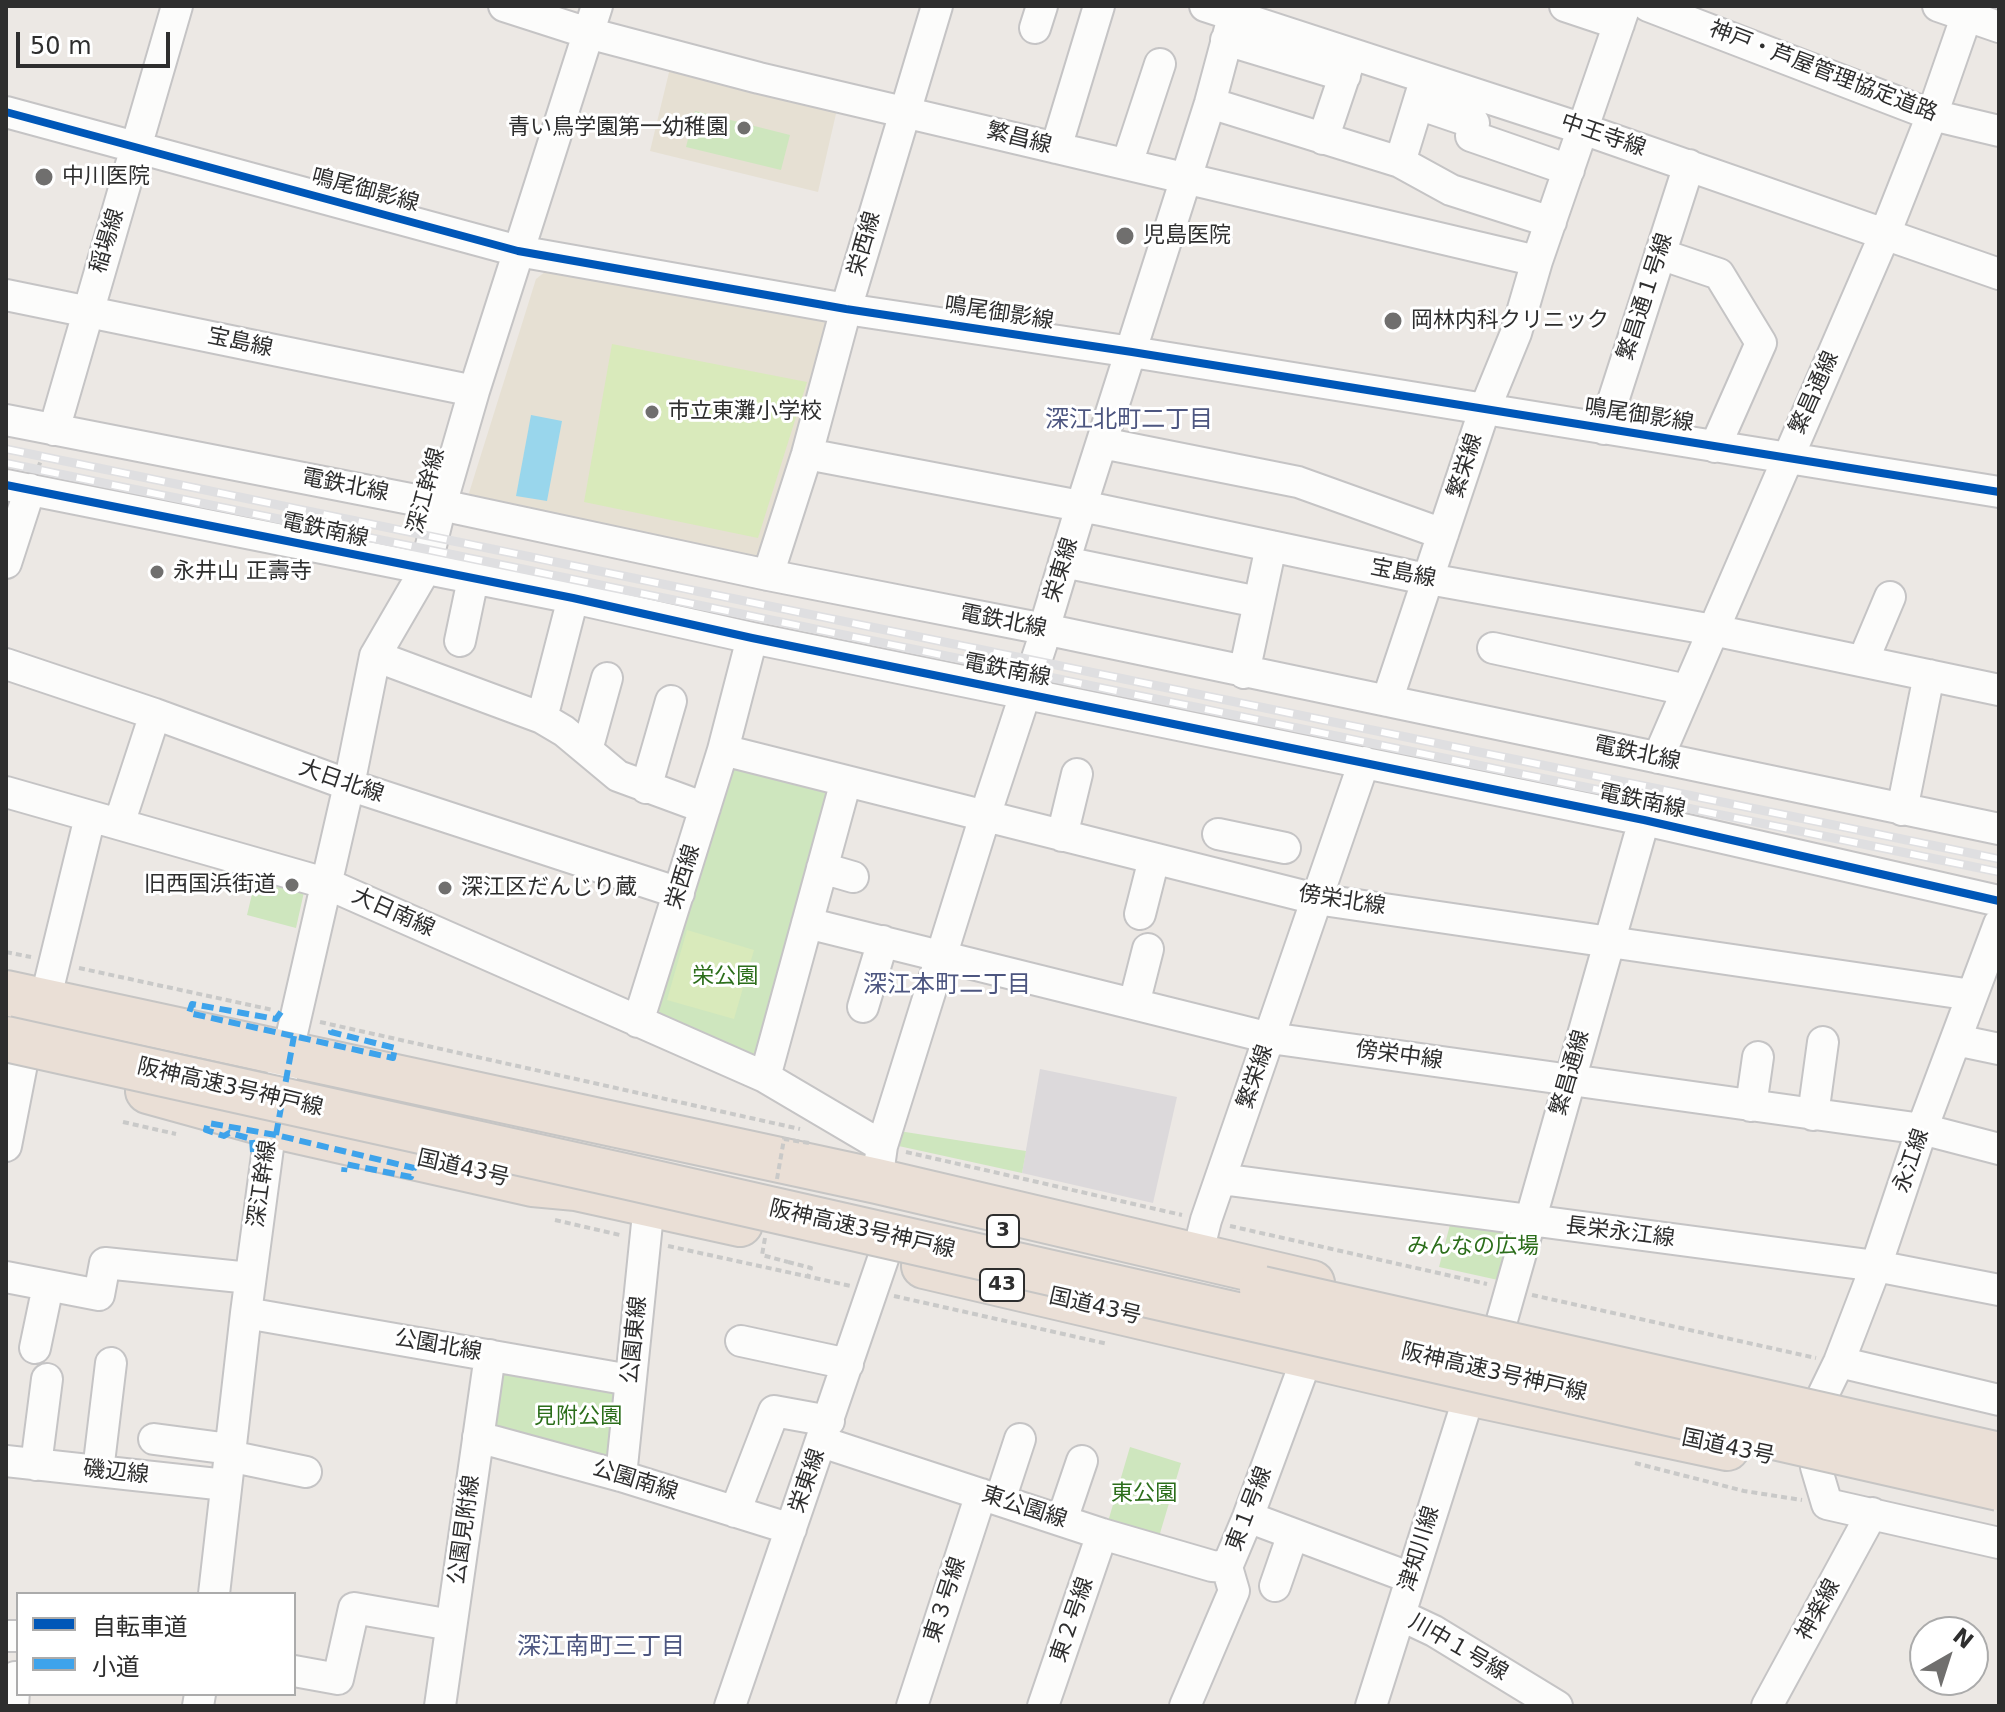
<!DOCTYPE html>
<meta charset="utf-8">
<style>
body{margin:0}
#map{position:relative;width:2005px;height:1712px;overflow:hidden;background:#ece8e4;font-family:"DejaVu Sans","Noto Sans JP",sans-serif}
canvas{display:block}
.frame{position:absolute;inset:0;border:8px solid #2e2e2e;pointer-events:none}
.legend{position:absolute;left:16px;top:1592px;width:280px;height:104px;box-sizing:border-box;background:#fff;border:2px solid #ababab;margin:0;padding:10px 14px;list-style:none;font-size:24px;color:#2e2e2e}
.legend li{display:flex;align-items:center;gap:16px;height:40px}
.legend b{width:40px;border:2px solid #ababab}
.north{position:absolute;left:1909px;top:1616px;width:80px;height:80px;box-sizing:border-box;background:#fff;border:2px solid #ababab;border-radius:50%;rotate:39deg;font-size:22px;font-weight:700;line-height:32px;text-align:center;color:#2e2e2e}
.north::after{content:'';display:block;margin:auto;width:28px;height:36px;background:#706f6e;clip-path:polygon(50% 0,100% 100%,50% 72%,0 100%)}
.scale{position:absolute;left:16px;top:32px;width:154px;height:36px;box-sizing:border-box;border:4px solid #2e2e2e;border-top:0;padding-left:10px;font-size:24px;line-height:28px;white-space:nowrap;color:#2e2e2e;-webkit-text-stroke:6px #fff;paint-order:stroke}
</style>
<div id="map">
<canvas width="2005" height="1712"></canvas>
<div class="frame"></div>
<ul class="legend">
<li><b style="height:10px;background:#0057b8"></b>自転車道</li>
<li><b style="height:10px;background:#3ea3eb"></b>小道</li>
</ul>
<div class="north">N</div>
<div class="scale">50 m</div>
</div>
<script>
const g = document.querySelector('canvas').getContext('2d');
g.lineJoin = 'round';
function paint(path, color) { g.fillStyle = color; g.fill(path, 'evenodd'); }
const toPath = rows => new Path2D(rows.map(r => 'M' + r).join(''));
function stroke(path, color, width, dash) { g.strokeStyle = color; g.lineWidth = width; g.lineCap = dash ? 'butt' : 'round'; g.setLineDash(dash || []); g.stroke(path); }
function label(font, color, halo, rows, align = 'center') {
  g.font = font + ' "DejaVu Sans","Noto Sans JP",sans-serif'; g.lineWidth = 6; g.setLineDash([]); g.textBaseline = 'middle'; g.strokeStyle = halo; g.fillStyle = color; for (const [text, x, y, turn = 0] of rows) {
    g.save(); g.translate(x, y); g.rotate((+turn || 0) * Math.PI / 180); g.textAlign = isNaN(turn) ? turn : align; if (halo) g.strokeText(text, 0, 0); g.fillText(text, 0, 0); g.restore();
  }
}
paint(toPath([
 [1040,1069,1177,1097,1153,1203,1022,1173]
]), '#dcd9db');
paint(toPath([
 [671,64,838,105,818,192,650,151],
 [546,271,824,320,833,330,758,564,477,507,469,493,536,279]
]), '#e6e0d3');
paint(toPath([
 [695,111,790,135,781,170,686,147],
 [737,761,839,786,762,1063,714,1042,701,1032,661,1017,656,1002,726,768],
 [257,873,304,892,296,928,247,915],
 [899,1131,1026,1151,1022,1173,894,1145],
 [1452,1217,1515,1233,1498,1280,1439,1267],
 [506,1366,619,1393,612,1458,501,1434,490,1418,498,1374],
 [1130,1447,1181,1463,1158,1540,1107,1525]
]), '#cee6be');
paint(toPath([
 [612,344,807,382,758,538,584,502],
 [687,930,754,950,734,1019,667,1000]
]), '#d9eabb');
paint(toPath([
 [531,415,562,421,547,501,516,496]
]), '#99d6ec');
const minor = toPath([
 [504,6,588,33,759,78,1537,261],
 [1205,6,1583,129,1999,274],
 [1565,6,1619,24],
 [1648,6,1932,115,1999,131],
 [1938,6,1999,27],
 [1035,28,1042,6],
 [1226,40,1345,76],
 [1210,103,1400,162,1451,190,1551,222],
 [1418,104,1474,123,1471,136,1569,170],
 [6,112,518,251,846,309,1132,352,1999,492],
 [1323,139,1351,56],
 [1056,148,1099,6],
 [1400,162,1424,84],
 [1127,164,1160,64],
 [1660,254,1719,274,1761,343,1715,447],
 [6,295,474,391],
 [6,420,441,505,768,575,1044,629,1999,829],
 [1604,429,1689,165],
 [54,430,177,6],
 [1102,443,1298,482,1443,534],
 [807,454,1101,510,1412,576,1713,630,1999,690],
 [6,485,573,598,752,638,1644,820,1999,901],
 [1064,562,1258,602],
 [6,563,30,489],
 [768,575,807,454,846,309,937,6],
 [460,641,473,579],
 [1493,648,1687,690],
 [375,656,542,718,564,731,618,776,705,808],
 [1863,661,1890,597],
 [6,664,155,714,349,785,679,893],
 [1244,673,1271,546],
 [1387,701,1484,411,1516,333,1537,261,1625,6],
 [542,718,573,598],
 [587,750,607,678],
 [723,750,1316,899,1972,995],
 [1658,758,1885,234,1932,115,1970,6],
 [646,788,671,701],
 [6,792,325,883,765,1077,882,1146],
 [1902,810,1929,675],
 [119,824,155,714],
 [1218,834,1285,848],
 [1062,836,1077,774],
 [822,868,853,877],
 [1140,914,1154,859],
 [807,923,1270,1038,1922,1129,1999,1149],
 [45,1001,90,817],
 [1134,1004,1148,949],
 [863,1007,883,941],
 [638,1022,723,750,752,638],
 [1956,1040,1999,1049],
 [765,1077,846,781],
 [1751,1106,1758,1057],
 [1813,1115,1823,1042],
 [6,1146,22,1064],
 [1221,1179,1876,1266,1999,1290],
 [877,1181,882,1146,985,816,1042,643,1044,629,1081,507,1210,103,1236,6],
 [1197,1256,1206,1220,1364,762],
 [6,1277,99,1295,105,1263,250,1278],
 [246,1313,630,1380],
 [1500,1327,1644,820],
 [741,1341,848,1364],
 [35,1348,48,1286],
 [1839,1362,1999,1400],
 [1822,1397,1839,1362,1876,1266,1922,1129,1999,924],
 [478,1437,621,1476,791,1529],
 [154,1439,230,1449],
 [822,1442,1102,1534,1212,1566,1227,1567],
 [229,1456,306,1472],
 [6,1461,226,1485],
 [36,1465,47,1379],
 [1816,1467,1827,1504,1999,1543],
 [98,1471,111,1363],
 [621,1476,649,1204],
 [1000,1500,1020,1439],
 [735,1512,774,1411,829,1421],
 [1248,1517,1411,1578],
 [1062,1520,1082,1461],
 [1275,1586,1293,1534],
 [214,1594,246,1313,271,1125,349,785,375,656,425,570,441,505,474,391,597,6],
 [1400,1615,1434,1631,1557,1706],
 [6,1636,18,1636],
 [294,1671,338,1679,354,1608,451,1625],
 [13,1706,15,1677],
 [198,1706,200,1694],
 [440,1706,490,1355],
 [730,1706,884,1256],
 [912,1706,981,1494],
 [1043,1706,1102,1534],
 [1185,1706,1234,1591,1227,1567,1248,1517,1308,1355],
 [1371,1706,1470,1393],
 [1767,1706,1872,1513]
]);
const highway = toPath([
 [6,993,877,1181,1312,1283],
 [148,1091,271,1125,533,1184,576,1188,740,1224],
 [924,1266,1454,1390,1727,1448]
]);
stroke(minor, '#c5c4c5', 34);
stroke(highway, '#c6c5c4', 48);
stroke(toPath([
 [38,468,45,450],
 [6,952,31,957],
 [79,968,273,1010],
 [320,1022,800,1129],
 [123,1122,176,1134],
 [906,1152,1182,1215],
 [555,1220,620,1235],
 [1230,1226,1487,1284],
 [668,1246,851,1286],
 [788,1262,811,1268,808,1277],
 [1532,1295,1816,1358],
 [894,1296,1108,1344],
 [1635,1463,1744,1491,1802,1500]
]), '#c9c9c8', 4, [6, 4]);
stroke(minor, '#fcfcfb', 30);
stroke(highway, '#eadfd6', 44);
const rail = toPath([
 [6,449,1999,859],
 [6,463,1999,872]
]);
stroke(rail, '#dfdfe1', 9);
stroke(rail, '#fff', 6, [18]);
const highwayBridge = toPath([
 [6,1039,624,1176,1999,1488],
 [1262,1289,1999,1455]
]);
stroke(highwayBridge, '#c6c5c4', 48, []);
stroke(toPath([
 [777,1179,784,1139,809,1143],
 [765,1238,762,1255,788,1262]
]), '#c9c9c8', 4, [6, 4]);
stroke(highwayBridge, '#eadfd6', 44);
stroke(toPath([
 [281,1012,276,1019,192,1004,189,1013,393,1058,395,1048,331,1032,332,1025],
 [276,1135,294,1036],
 [253,1152,252,1139,229,1133,224,1136,206,1130,208,1123,276,1135,414,1168,411,1177,345,1164,344,1172]
]), '#3ea3eb', 6, [12, 6]);
stroke(toPath([
 [6,112,518,251,846,309,1132,352,1999,492],
 [6,485,573,598,752,638,1644,820,1999,901]
]), '#0057b8', 8);
for (const [x, y, r, color] of [
 [744,128,8,"#706f6e"],
 [44,177,10,"#706f6e"],
 [1125,236,10,"#706f6e"],
 [1393,321,10,"#706f6e"],
 [652,412,8,"#706f6e"],
 [157,572,8,"#706f6e"],
 [292,885,8,"#706f6e"],
 [445,888,8,"#706f6e"]
]) { const dot = new Path2D(); dot.arc(x, y, r, 0, 2 * Math.PI); g.fillStyle = color; g.fill(dot); stroke(dot, '#fff', 3); }
for (const [x, y, w] of [
 [1003,1231,32],
 [1002,1285,44]
]) { const box = new Path2D(); box.roundRect(x - w / 2, y - 16, w, 32, 6); g.fillStyle = '#fff'; g.fill(box); stroke(box, '#2e2e2e', 2); }
label('bold 20px', '#2e2e2e', null, [
 ["3",1003,1231],
 ["43",1002,1285]
]);
label('22px', '#2e2e2e', '#fff', [
 ["神戸・芦屋管理協定道路",1823,72,21],
 ["中王寺線",1603,136,19],
 ["繁昌線",1019,139,14],
 ["鳴尾御影線",365,191,15],
 ["稲場線",108,241,-73],
 ["栄西線",865,244,-74],
 ["繁昌通１号線",1646,297,-72],
 ["鳴尾御影線",999,314,9],
 ["宝島線",240,343,12],
 ["繁昌通線",1815,393,-66],
 ["鳴尾御影線",1639,416,9],
 ["繁栄線",1466,466,-72],
 ["電鉄北線",345,486,11],
 ["深江幹線",427,491,-75],
 ["電鉄南線",325,531,12],
 ["栄東線",1062,570,-73],
 ["宝島線",1403,574,11],
 ["電鉄北線",1003,622,11],
 ["電鉄南線",1007,671,11],
 ["電鉄北線",1637,754,12],
 ["大日北線",341,782,19],
 ["電鉄南線",1642,802,12],
 ["栄西線",684,877,-73],
 ["傍栄北線",1342,901,9],
 ["大日南線",393,913,24],
 ["傍栄中線",1399,1056,8],
 ["繁昌通線",1571,1073,-74],
 ["繁栄線",1256,1077,-71],
 ["阪神高速3号神戸線",230,1088,13],
 ["永江線",1912,1161,-71],
 ["国道43号",463,1169,13],
 ["深江幹線",263,1184,-82],
 ["阪神高速3号神戸線",862,1230,13],
 ["長栄永江線",1620,1233,7],
 ["国道43号",1095,1307,13],
 ["公園東線",635,1340,-84],
 ["公園北線",438,1346,10],
 ["阪神高速3号神戸線",1494,1373,13],
 ["国道43号",1728,1448,12],
 ["磯辺線",116,1473,6],
 ["公園南線",635,1481,17],
 ["栄東線",808,1481,-71],
 ["東公園線",1024,1508,18],
 ["東１号線",1250,1509,-69],
 ["公園見附線",465,1530,-82],
 ["津知川線",1420,1549,-73],
 ["東３号線",946,1600,-72],
 ["神楽線",1819,1610,-61],
 ["東２号線",1073,1620,-71],
 ["川中１号線",1458,1648,30]
]);
label('22px', '#2e2e2e', '#fff', [
 ["青い鳥学園第一幼稚園",728,128,"right"],
 ["中川医院",62,177],
 ["児島医院",1143,236],
 ["岡林内科クリニック",1411,321],
 ["市立東灘小学校",668,412],
 ["永井山 正壽寺",173,572],
 ["旧西国浜街道",276,885,"right"],
 ["深江区だんじり蔵",461,888]
], 'left');
label('22px', '#2c6e1b', '#fff', [
 ["栄公園",725,977],
 ["みんなの広場",1473,1247],
 ["見附公園",578,1417],
 ["東公園",1144,1494]
]);
label('24px', '#4d5680', '#fff', [
 ["深江北町二丁目",1129,421],
 ["深江本町二丁目",947,986],
 ["深江南町三丁目",601,1648]
]);
</script>
